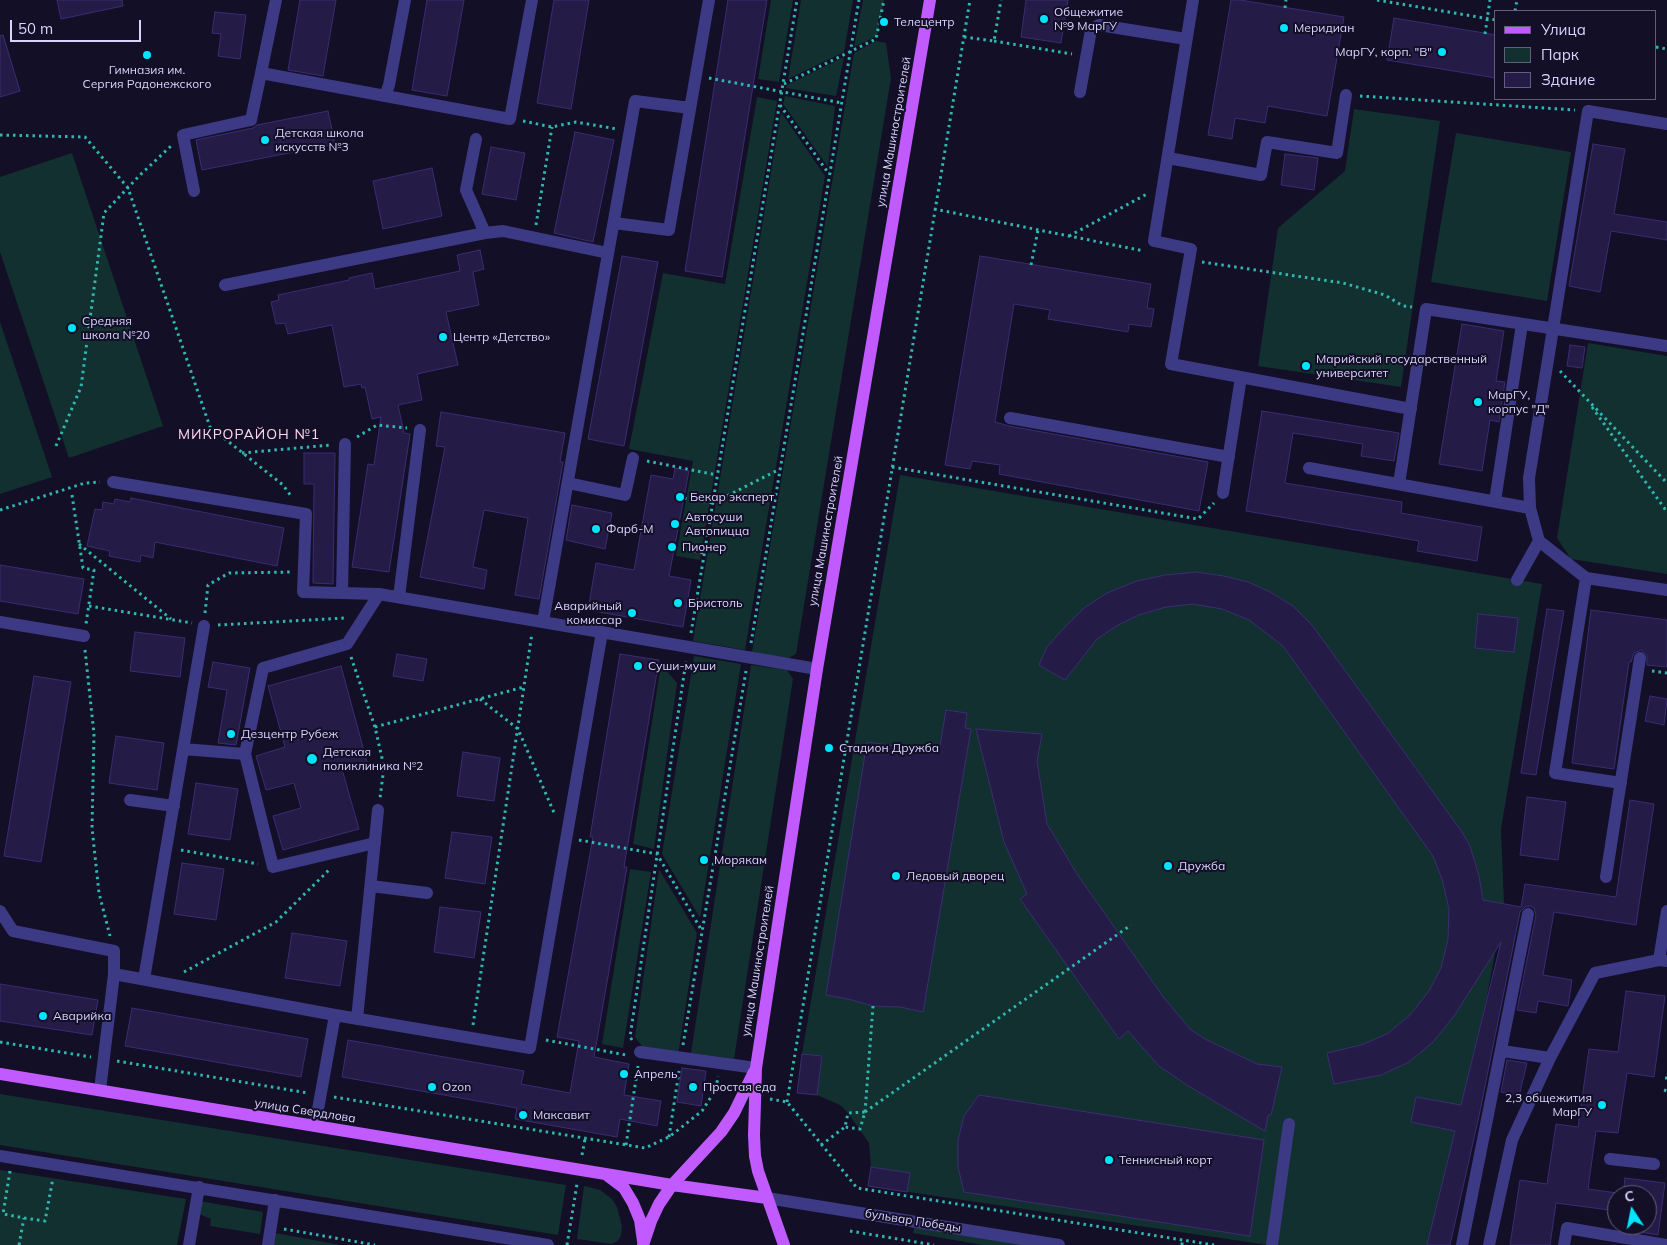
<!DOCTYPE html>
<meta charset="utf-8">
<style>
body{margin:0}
#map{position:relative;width:1667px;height:1245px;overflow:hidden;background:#130f26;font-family:Mulish,sans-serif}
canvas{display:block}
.legend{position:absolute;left:1494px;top:10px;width:162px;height:90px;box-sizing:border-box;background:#130f26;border:1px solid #625e7d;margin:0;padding:6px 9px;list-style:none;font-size:15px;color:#d9d4ff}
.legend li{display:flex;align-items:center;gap:10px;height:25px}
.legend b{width:25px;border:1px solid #625e7d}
.north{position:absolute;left:1607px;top:1185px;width:50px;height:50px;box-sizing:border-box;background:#130f26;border:1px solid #625e7d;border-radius:50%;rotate:349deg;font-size:14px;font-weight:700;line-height:20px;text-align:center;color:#d9d4ff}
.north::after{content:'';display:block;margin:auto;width:18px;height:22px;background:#00e5ff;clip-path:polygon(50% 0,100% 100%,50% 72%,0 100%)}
.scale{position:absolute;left:10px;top:20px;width:131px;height:22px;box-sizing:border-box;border:2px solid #d9d4ff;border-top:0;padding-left:6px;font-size:15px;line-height:18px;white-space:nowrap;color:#d9d4ff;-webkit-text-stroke:4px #130f26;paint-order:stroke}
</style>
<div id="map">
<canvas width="1667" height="1245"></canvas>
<ul class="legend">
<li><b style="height:6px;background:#c25bff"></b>Улица</li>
<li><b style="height:14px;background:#12302f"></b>Парк</li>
<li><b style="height:14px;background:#241b47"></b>Здание</li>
</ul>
<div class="north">С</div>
<div class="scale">50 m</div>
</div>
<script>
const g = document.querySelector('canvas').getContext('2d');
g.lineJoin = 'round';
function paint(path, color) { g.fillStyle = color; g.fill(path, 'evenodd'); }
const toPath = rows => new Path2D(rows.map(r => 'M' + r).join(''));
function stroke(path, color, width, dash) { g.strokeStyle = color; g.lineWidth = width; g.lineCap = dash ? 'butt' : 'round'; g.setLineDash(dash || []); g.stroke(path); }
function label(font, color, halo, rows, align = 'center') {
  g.font = font + ' Mulish,sans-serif'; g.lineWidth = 4; g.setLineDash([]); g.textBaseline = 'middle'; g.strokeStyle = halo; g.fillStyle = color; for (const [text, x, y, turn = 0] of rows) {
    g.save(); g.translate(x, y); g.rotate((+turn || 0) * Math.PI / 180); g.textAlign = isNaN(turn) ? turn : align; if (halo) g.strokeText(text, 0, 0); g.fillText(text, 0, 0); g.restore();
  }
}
paint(toPath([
 [771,0,793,0,779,82,758,79],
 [801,0,853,0,844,52,788,79],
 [863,0,884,0,877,36,854,47],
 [876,41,886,43,891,78,796,654,787,659,752,652,854,53],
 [844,57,836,96,786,88,787,85],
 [785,96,835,106,828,167,783,104],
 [757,97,777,101,700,560,676,556,693,461,629,449,663,273,725,284],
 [1354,109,1440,121,1401,387,1258,366,1278,228,1345,171],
 [781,112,825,176,745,650,693,641],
 [1456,133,1571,152,1547,301,1431,282],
 [72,153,163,426,69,458,0,252,0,177],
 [0,322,52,477,0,494],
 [1588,343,1667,356,1667,574,1571,559,1557,538],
 [900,475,1542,584,1501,829,1504,904,1485,1007,1428,1245,1268,1245,868,1186,871,1167,869,1143,848,1113,840,1105,817,1095,797,1093,802,1054],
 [694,656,741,664,700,918,662,854],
 [661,664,677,683,654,849,633,844],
 [751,665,787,670,793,679,734,1059,691,1053],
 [630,869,651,872,623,1048,602,1044],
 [659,869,697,933,678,1055,644,1049,635,1037],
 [0,1094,566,1185,558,1235,0,1145],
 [0,1170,186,1199,177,1245,0,1245],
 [584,1186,600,1190,612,1199,617,1207,622,1226,621,1235,618,1241,611,1244,577,1239],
 [199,1201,263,1212,260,1234,210,1226,211,1219,197,1213],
 [915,1223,1046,1245,983,1245,913,1233],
 [275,1233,340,1245,273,1245]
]), '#12302f');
const building = toPath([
 [57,0,122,0,123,6,61,19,57,0],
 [300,0,336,0,323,76,288,70,300,0],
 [427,0,464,0,447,96,412,90,427,0],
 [554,0,589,0,571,109,537,103,554,0],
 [728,0,767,0,722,277,685,271,728,0],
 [1026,0,1068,0,1061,43,1021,37,1026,0],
 [1231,0,1240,0,1344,17,1327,116,1268,106,1265,123,1235,118,1232,139,1208,135,1231,0],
 [215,12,246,15,240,59,218,56,221,34,212,33,215,12],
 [1394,18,1496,35,1496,78,1387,60,1394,18],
 [3,35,20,91,0,97,0,36,3,35],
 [328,111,335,144,202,170,196,140,253,128,257,125,328,111],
 [575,132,614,140,593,242,554,233,575,132],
 [1593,144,1625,149,1614,214,1667,222,1667,240,1611,231,1600,292,1569,286,1593,144],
 [491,147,525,153,516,200,482,194,491,147],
 [1285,154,1318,158,1314,190,1281,185,1285,154],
 [432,168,442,216,383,229,373,181,432,168],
 [480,250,484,269,473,272,479,305,446,312,458,365,417,374,422,400,398,405,404,433,410,434,389,572,352,567,368,464,374,465,381,417,372,419,365,387,362,388,361,384,344,387,332,325,288,334,285,323,276,324,271,302,279,300,278,295,349,280,349,278,372,273,375,289,460,271,457,255,480,250],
 [622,256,658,262,624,446,588,439,622,256],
 [980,256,1151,284,1147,308,1154,309,1151,327,1129,324,1128,332,1048,319,1050,310,1014,304,995,422,1009,426,1208,462,1199,511,999,474,1000,465,972,461,970,469,945,465,980,256],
 [1462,324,1504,331,1496,381,1505,382,1499,422,1490,420,1482,471,1439,464,1462,324],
 [1570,345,1585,347,1582,368,1567,366,1570,345],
 [1262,411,1399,433,1394,461,1361,456,1363,444,1293,433,1285,483,1402,502,1401,513,1482,527,1477,561,1417,551,1419,541,1246,511,1262,411],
 [441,412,565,433,560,462,563,462,539,599,515,595,528,518,484,510,473,567,487,570,484,589,420,577,445,447,436,446,441,412],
 [304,453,335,453,333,584,313,583,314,484,304,484,304,453],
 [675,468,689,471,669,576,691,580,683,627,588,610,596,563,634,570,651,475,673,479,675,468],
 [131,498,284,528,277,566,155,542,153,558,141,555,140,562,109,556,110,551,87,546,95,509,102,510,103,502,114,504,115,499,130,502,131,498],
 [572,505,612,513,605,549,566,540,572,505],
 [0,565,84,579,78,614,0,601,0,565],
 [1196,572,1224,576,1248,582,1270,592,1293,606,1312,625,1462,832,1470,846,1479,876,1483,900,1521,907,1525,884,1616,897,1630,800,1654,804,1636,925,1554,912,1543,975,1572,980,1568,1006,1538,1001,1536,1013,1517,1010,1536,915,1534,908,1530,906,1525,907,1520,912,1479,1116,1450,1245,1427,1245,1455,1131,1411,1122,1416,1097,1461,1105,1501,942,1454,1016,1433,1042,1409,1062,1381,1075,1334,1084,1327,1053,1361,1045,1387,1034,1410,1015,1429,991,1441,968,1448,939,1449,909,1442,879,1433,856,1283,646,1249,620,1222,609,1193,604,1166,607,1139,615,1118,625,1097,639,1065,680,1039,665,1047,647,1064,628,1084,608,1107,593,1137,581,1165,575,1196,572],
 [1547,609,1564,611,1536,775,1521,773,1547,609],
 [1591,610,1667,620,1667,667,1647,665,1647,655,1641,650,1634,653,1631,662,1629,662,1614,769,1572,763,1591,610],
 [1478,614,1518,618,1514,652,1475,648,1478,614],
 [135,632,185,638,180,677,130,671,135,632],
 [397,654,427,659,423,681,393,676,397,654],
 [620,654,659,660,624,867,627,867,594,1057,629,1064,624,1095,661,1101,657,1126,620,1119,617,1137,515,1119,517,1108,342,1077,348,1040,524,1071,521,1084,570,1093,579,1041,557,1037,593,837,590,837,620,654],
 [213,662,250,668,236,745,218,743,227,690,208,687,213,662],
 [341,666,367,762,342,769,359,829,283,850,273,816,301,808,294,783,266,790,256,756,285,747,268,686,341,666],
 [34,676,71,682,41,862,4,856,34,676],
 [1650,696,1667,699,1664,725,1645,721,1650,696],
 [946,710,967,713,965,728,971,729,923,1012,900,1007,873,1006,848,999,826,995,867,742,939,752,946,710],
 [976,729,1042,734,1037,761,1047,824,1077,874,1164,998,1191,1030,1205,1039,1257,1064,1282,1067,1271,1115,1268,1115,1265,1131,1190,1087,1159,1066,1128,1031,1119,1039,1020,899,1027,894,1004,842,976,729],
 [116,736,164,743,157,790,109,783,116,736],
 [463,752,500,758,494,801,457,796,463,752],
 [196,783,238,789,230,840,188,834,196,783],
 [1527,797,1566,802,1558,860,1520,855,1527,797],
 [452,832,492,837,485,884,445,878,452,832],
 [182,863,224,869,216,920,174,914,182,863],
 [440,907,481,912,474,958,434,952,440,907],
 [292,933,347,941,340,986,285,978,292,933],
 [0,984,98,1000,92,1035,0,1021,0,984],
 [1626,991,1665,996,1654,1077,1627,1073,1618,1133,1596,1131,1588,1189,1617,1193,1617,1211,1556,1203,1550,1245,1510,1245,1520,1180,1547,1184,1556,1124,1578,1127,1589,1049,1618,1052,1626,991],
 [132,1008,308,1039,301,1077,125,1046,132,1008],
 [802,1054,822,1056,817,1095,797,1093,802,1054],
 [1507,1060,1527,1063,1519,1096,1501,1092,1507,1060],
 [682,1068,706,1071,701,1106,677,1102,682,1068],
 [979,1095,1264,1140,1250,1236,964,1192,958,1167,958,1140,964,1116,979,1095],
 [871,1167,910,1173,907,1192,868,1186,871,1167],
 [1625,1178,1665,1183,1658,1235,1628,1230,1629,1225,1647,1225,1647,1195,1623,1195,1625,1178]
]);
paint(building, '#241b47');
stroke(building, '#3b2d73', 1);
stroke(toPath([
 [1377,0,1496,20],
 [1285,8,1286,0],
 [1515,11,1517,0],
 [1485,34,1490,0],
 [964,37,994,41,1001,0],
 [994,41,1072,54],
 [1656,47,1667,49],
 [709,78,842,103],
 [784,84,876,39,884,0],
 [1360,96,1575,110],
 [780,105,829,174],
 [523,121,552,127,576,122,617,129],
 [0,135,85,137,128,188,210,427,283,485,291,496],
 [934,209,1144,251],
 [536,225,552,127],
 [1069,236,1147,194],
 [1202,262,1343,283,1385,295,1403,306,1412,307],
 [1031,265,1038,230],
 [1560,371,1667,483],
 [1592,407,1667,512],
 [357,437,377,425,407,428],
 [56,446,81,387,104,213,139,176,171,146],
 [242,453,331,445],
 [647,461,717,475],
 [892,467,1198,519,1214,503],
 [72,495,83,568,94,570,86,624],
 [684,498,713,503,780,469],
 [0,510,85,483,100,482],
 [79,544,171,619],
 [675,547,704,553],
 [89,606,192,623],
 [205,613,208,585,229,573,291,572],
 [218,625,346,618],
 [691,633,797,0],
 [751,643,859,0],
 [85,650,94,734,92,828,99,893,110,936],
 [351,657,375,727,384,767,380,798],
 [1652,671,1667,673],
 [480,699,518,729,555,815],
 [375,727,524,687],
 [579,840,657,854,702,931],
 [181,850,258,864],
 [184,972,276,922,329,870],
 [473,1025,532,633],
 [546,1040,626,1055],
 [632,1040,630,1037,686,661],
 [0,1042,91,1057],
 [683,1045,746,671],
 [117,1061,308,1093],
 [1665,1078,1667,1078],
 [716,1089,726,1091],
 [1664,1090,1667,1091],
 [334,1097,645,1148,669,1137,702,1111,716,1089,718,1076],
 [770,1099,787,1102,857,1188,1214,1245],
 [787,1102,970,0],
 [865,1112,1131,925],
 [865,1112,873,1006],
 [669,1137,679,1071],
 [626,1145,638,1066],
 [821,1145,845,1127,848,1113,865,1112,860,1129,845,1127],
 [582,1155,585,1139],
 [10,1171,3,1214,24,1218,45,1221,53,1178],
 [284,1229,375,1245],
 [850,1231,934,1245],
 [19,1245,24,1218],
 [567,1245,577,1184],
 [1182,1245,1182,1240]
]), '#2fb8b0', 3, [2.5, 4]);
stroke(toPath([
 [276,0,261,73,510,119,532,0],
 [1193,0,1154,241,1191,249,1171,364,1411,409],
 [1080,92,1091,30,1099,25,1186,39],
 [385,96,389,85,405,0],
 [1667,124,1588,111,1529,478,1530,508,1539,541,1586,578,1667,590],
 [476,139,466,190,485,233],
 [1168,158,1261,175,1267,142,1337,153,1346,95],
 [194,191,183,135,251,120,261,73],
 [614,223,669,230,709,0],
 [225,285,485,233,503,231,608,253],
 [1010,418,1229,457],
 [1309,468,1530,508],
 [113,482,306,514,303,592,379,594,817,669],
 [568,483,625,495,633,458],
 [1399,484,1426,309,1667,346],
 [1223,493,1241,377],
 [1495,501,1522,324],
 [1586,578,1555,773,1621,783],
 [1517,580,1539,541],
 [342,593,345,444],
 [399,597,420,430],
 [0,622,84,636],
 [543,622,635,101,690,108],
 [183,749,245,754],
 [130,800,174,806],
 [375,843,273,867,245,754,263,668,347,644,379,594],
 [1606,877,1640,658],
 [371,886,427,893],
 [0,911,13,931,114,951,114,974,100,1090],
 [1659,960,1667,911],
 [114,974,335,1015,530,1048,602,632],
 [144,979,204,626],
 [357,1019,378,810],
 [1502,1051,1550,1058],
 [640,1052,756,1068],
 [315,1126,335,1015],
 [0,1156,548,1245],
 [1610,1159,1654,1164],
 [767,1198,1059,1245],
 [189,1245,199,1187],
 [268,1245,275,1200],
 [1272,1245,1289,1124],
 [1462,1245,1528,914],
 [1489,1245,1512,1140,1550,1058,1595,973,1659,960,1667,961],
 [1564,1245,1567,1228,1667,1245]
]), '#3d3a85', 12);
stroke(toPath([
 [0,1074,672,1185,767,1198],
 [608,1176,624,1188,633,1203,640,1220,643,1241],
 [643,1245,651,1221,659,1204,672,1185,721,1132,734,1113,754,1072],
 [784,1245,758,1171,755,1156,754,1135,756,1068,817,669,930,0]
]), '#c25bff', 12);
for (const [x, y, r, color] of [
 [1044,19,5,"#00e5ff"],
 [884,22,5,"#00e5ff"],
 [1284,28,5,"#00e5ff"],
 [1442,52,5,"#00e5ff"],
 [147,55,5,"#00e5ff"],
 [265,140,5,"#00e5ff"],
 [72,328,5,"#00e5ff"],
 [443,337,5,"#00e5ff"],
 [1306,366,5,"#00e5ff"],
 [1478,402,5,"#00e5ff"],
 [680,497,5,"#00e5ff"],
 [675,524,5,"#00e5ff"],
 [596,529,5,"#00e5ff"],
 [672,547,5,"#00e5ff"],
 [678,603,5,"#00e5ff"],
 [632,613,5,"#00e5ff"],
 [638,666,5,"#00e5ff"],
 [231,734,5,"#00e5ff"],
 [829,748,5,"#00e5ff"],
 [312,759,6,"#00e5ff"],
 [704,860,5,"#00e5ff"],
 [1168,866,5,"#00e5ff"],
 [896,876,5,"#00e5ff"],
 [43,1016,5,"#00e5ff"],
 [624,1074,5,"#00e5ff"],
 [432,1087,5,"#00e5ff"],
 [693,1087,5,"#00e5ff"],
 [1602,1105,5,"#00e5ff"],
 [523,1115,5,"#00e5ff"],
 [1109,1160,5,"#00e5ff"]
]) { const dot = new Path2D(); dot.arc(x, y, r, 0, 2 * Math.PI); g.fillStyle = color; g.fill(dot); stroke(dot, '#130f26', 2); }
label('12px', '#d9d4ff', '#130f26', [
 ["Общежитие",1054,12],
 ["№9 МарГУ",1054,26],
 ["Телецентр",894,22],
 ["Меридиан",1294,28],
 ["МарГУ, корп. \"В\"",1432,52,"right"],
 ["Гимназия им.",147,70,"center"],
 ["Сергия Радонежского",147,84,"center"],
 ["Детская школа",275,133],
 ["искусств №3",275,147],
 ["Средняя",82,321],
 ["школа №20",82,335],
 ["Центр «Детство»",453,337],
 ["Марийский государственный",1316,359],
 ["университет",1316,373],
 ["МарГУ,",1488,395],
 ["корпус \"Д\"",1488,409],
 ["Бекар эксперт",690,497],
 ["Автосуши",685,517],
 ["Автопицца",685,531],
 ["Фарб-М",606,529],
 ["Пионер",682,547],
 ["Бристоль",688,603],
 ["Аварийный",622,606,"right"],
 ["комиссар",622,620,"right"],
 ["Суши-муши",648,666],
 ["Дезцентр Рубеж",241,734],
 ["Стадион Дружба",839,748],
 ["Детская",323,752],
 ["поликлиника №2",323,766],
 ["Морякам",714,860],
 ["Дружба",1178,866],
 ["Ледовый дворец",906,876],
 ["Аварийка",53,1016],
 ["Апрель",634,1074],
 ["Ozon",442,1087],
 ["Простая еда",703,1087],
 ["2,3 общежития",1592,1098,"right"],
 ["МарГУ",1592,1112,"right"],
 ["Максавит",533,1115],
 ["Теннисный корт",1119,1160]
], 'left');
label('12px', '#d9d4ff', '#130f26', [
 ["улица Машиностроителей",894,132,-80],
 ["улица Машиностроителей",826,531,-80],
 ["улица Машиностроителей",758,961,-81],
 ["улица Свердлова",305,1111,9],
 ["бульвар Победы",913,1221,9]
]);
g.letterSpacing = '1px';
label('14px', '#ffd6f0', '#130f26', [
 ["МИКРОРАЙОН №1",249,435]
]);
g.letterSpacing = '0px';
</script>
